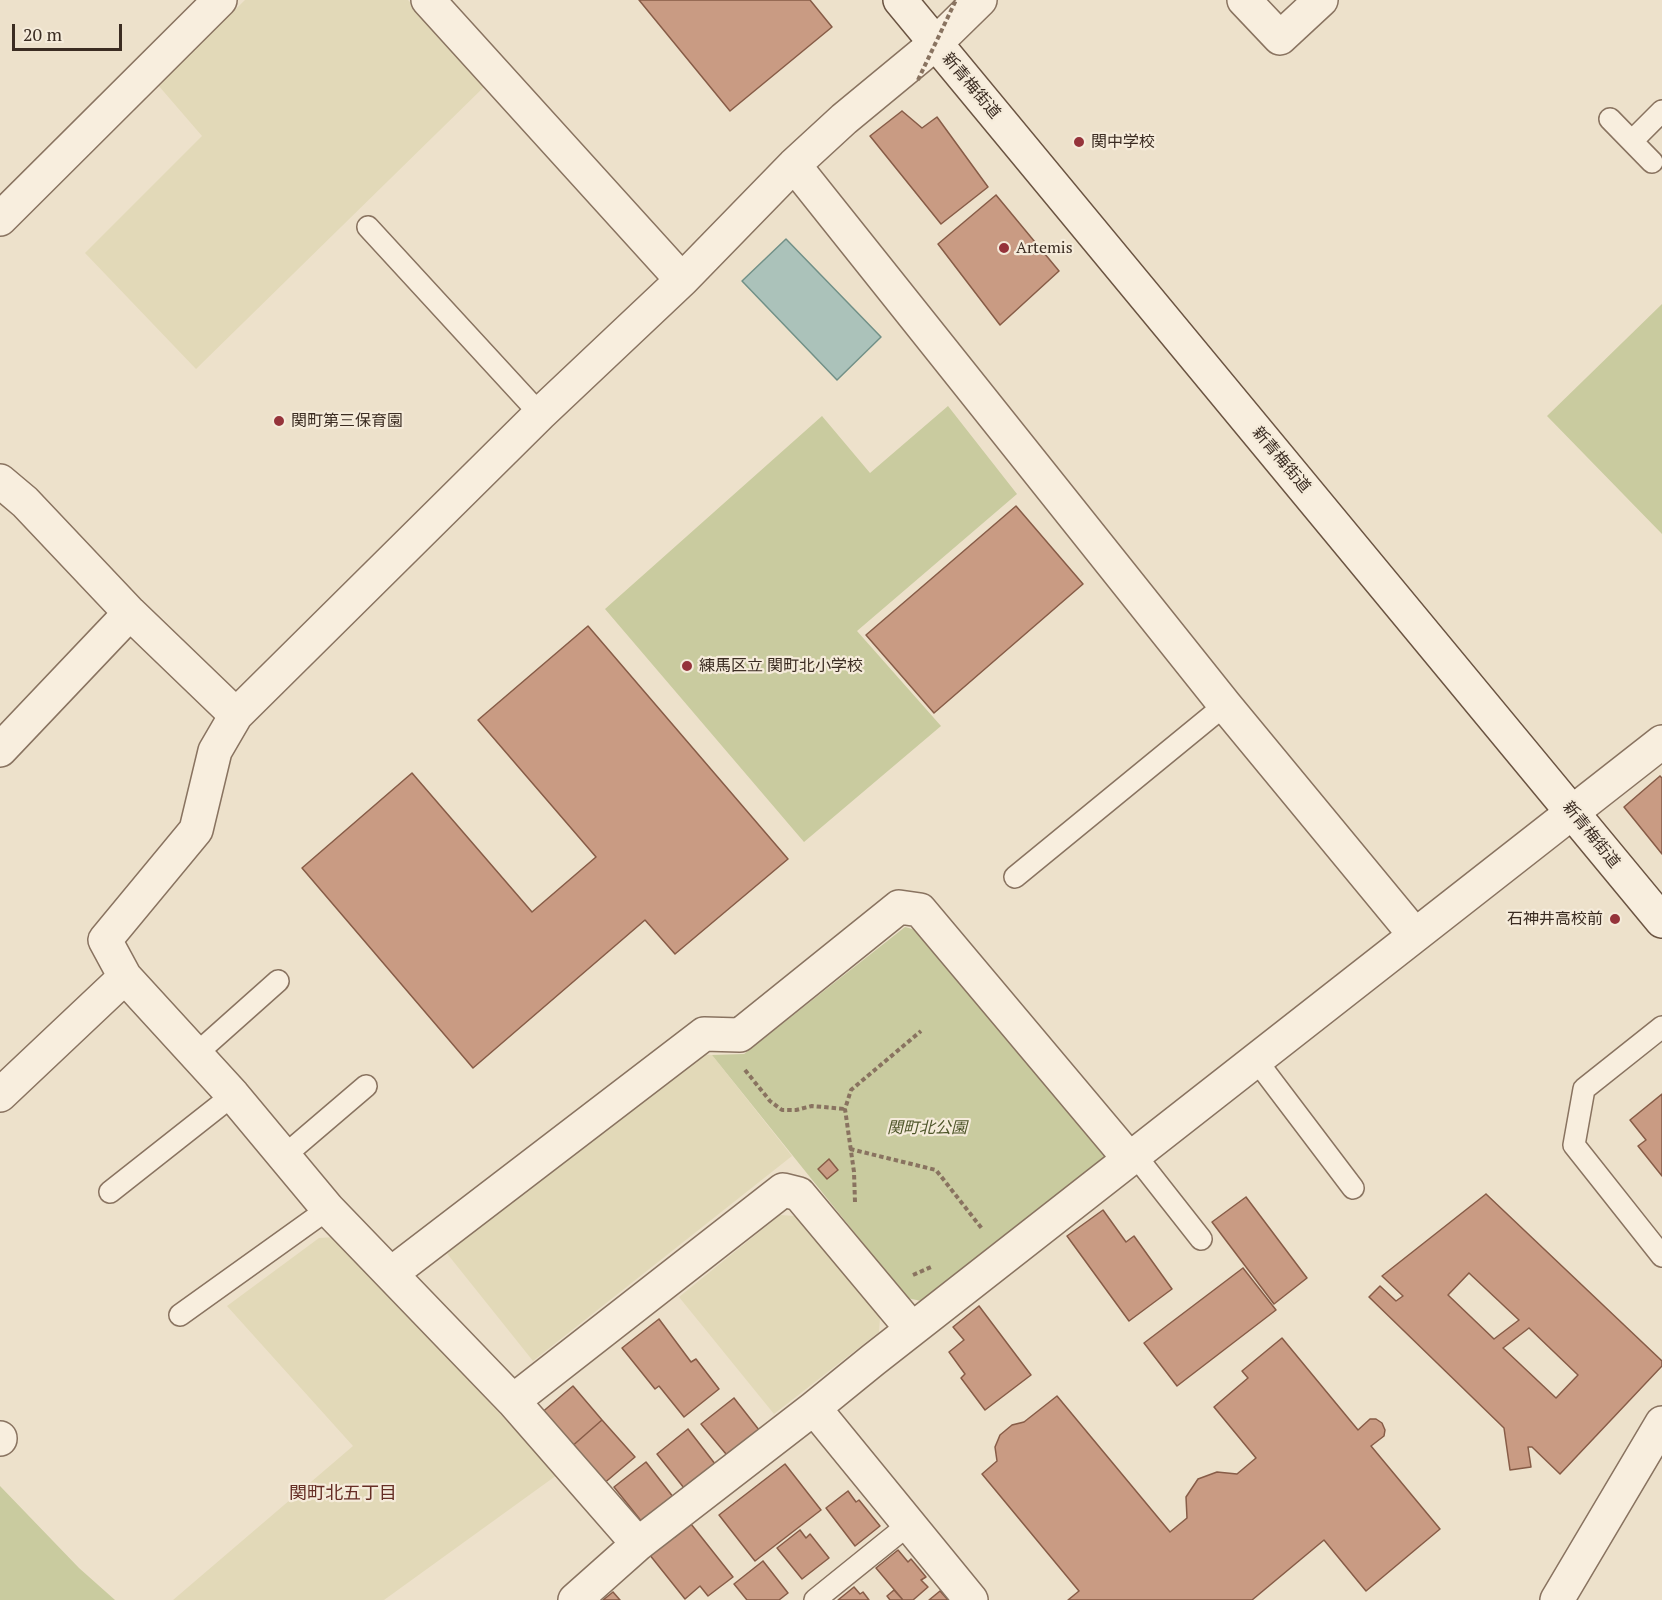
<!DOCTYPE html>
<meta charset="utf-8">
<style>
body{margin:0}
#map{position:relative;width:1662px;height:1600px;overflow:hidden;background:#ede1cb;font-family:"PT Serif",serif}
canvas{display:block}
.scale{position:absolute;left:12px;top:24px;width:110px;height:27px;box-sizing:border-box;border:3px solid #3b2c22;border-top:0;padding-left:8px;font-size:18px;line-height:21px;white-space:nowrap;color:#3b2c22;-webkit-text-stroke:4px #f5ebda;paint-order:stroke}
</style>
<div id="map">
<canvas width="1662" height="1600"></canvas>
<div class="scale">20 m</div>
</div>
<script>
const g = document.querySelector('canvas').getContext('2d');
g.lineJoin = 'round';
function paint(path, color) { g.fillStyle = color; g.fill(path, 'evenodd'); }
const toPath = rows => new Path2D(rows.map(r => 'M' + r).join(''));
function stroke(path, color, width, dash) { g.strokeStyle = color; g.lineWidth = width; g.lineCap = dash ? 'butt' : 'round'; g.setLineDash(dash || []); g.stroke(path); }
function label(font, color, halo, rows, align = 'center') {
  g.font = font + ' "PT Serif","Noto Sans JP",serif'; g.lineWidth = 4.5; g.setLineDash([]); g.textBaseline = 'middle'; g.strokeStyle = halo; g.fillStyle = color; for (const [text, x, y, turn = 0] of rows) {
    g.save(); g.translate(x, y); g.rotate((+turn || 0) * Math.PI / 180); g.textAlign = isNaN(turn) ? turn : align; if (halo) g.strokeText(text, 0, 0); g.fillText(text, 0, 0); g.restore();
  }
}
paint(toPath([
 [245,0,408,0,487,84,196,369,85,253,202,136,158,85],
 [694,1054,712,1055,792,1156,533,1361,445,1251],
 [780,1215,795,1216,880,1318,879,1332,774,1414,679,1297],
 [335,1237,557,1475,384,1600,173,1600,353,1446,227,1306,319,1238]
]), '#e2d9b8');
paint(toPath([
 [1662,304,1662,534,1547,416],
 [948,406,1017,494,857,631,941,726,804,842,605,609,822,416,870,473],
 [905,927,923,932,1109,1157,926,1302,907,1298,712,1055,744,1054],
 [0,1486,79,1568,115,1600,0,1600]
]), '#c9cb9f');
const water = toPath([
 [786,239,881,337,837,380,742,281,786,239]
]);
paint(water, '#abc2ba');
stroke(water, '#719087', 1.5);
const building = toPath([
 [639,0,810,0,832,27,730,111,639,0],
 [902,111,922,128,937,117,988,187,941,224,870,136,902,111],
 [996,195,1059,271,1000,325,938,244,996,195],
 [1016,506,1083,584,934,713,866,635,1016,506],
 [588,626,788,859,675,954,645,920,473,1068,302,868,412,773,532,912,596,857,478,720,588,626],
 [1660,776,1662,778,1662,854,1624,807,1660,776],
 [1662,1094,1662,1176,1638,1146,1646,1140,1630,1120,1662,1094],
 [829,1159,838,1170,827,1179,818,1169,829,1159],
 [1486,1194,1662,1361,1662,1366,1560,1474,1532,1447,1528,1447,1531,1467,1510,1470,1504,1428,1369,1297,1380,1286,1396,1301,1403,1296,1382,1276,1486,1194],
 [1469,1273,1519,1320,1494,1339,1448,1295,1469,1273],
 [1529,1328,1578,1375,1556,1398,1503,1348,1529,1328],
 [1246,1197,1307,1278,1274,1304,1212,1222,1246,1197],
 [1103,1210,1126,1242,1134,1236,1172,1289,1129,1321,1067,1236,1103,1210],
 [1243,1268,1276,1310,1177,1386,1144,1343,1243,1268],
 [979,1306,1031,1375,985,1410,961,1378,965,1374,949,1352,964,1340,953,1327,979,1306],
 [659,1319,691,1362,696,1359,719,1389,684,1417,659,1386,655,1389,622,1348,659,1319],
 [1282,1338,1358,1430,1370,1419,1376,1419,1382,1423,1385,1430,1384,1436,1371,1446,1440,1529,1366,1591,1324,1540,1252,1600,1068,1600,1079,1591,982,1474,997,1461,995,1447,1000,1435,1012,1425,1024,1422,1057,1396,1170,1532,1187,1518,1186,1497,1198,1479,1217,1472,1237,1474,1256,1458,1214,1407,1248,1378,1242,1371,1282,1338],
 [573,1386,602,1420,570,1448,540,1414,573,1386],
 [734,1398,763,1435,731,1460,701,1424,734,1398],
 [602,1420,635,1457,602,1485,570,1448,602,1420],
 [688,1429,719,1469,688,1493,657,1454,688,1429],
 [646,1462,677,1502,646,1527,614,1487,646,1462],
 [785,1464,821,1510,755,1561,719,1515,785,1464],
 [848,1491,856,1502,859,1500,880,1526,855,1546,826,1508,848,1491],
 [691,1524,733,1577,708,1596,700,1586,685,1599,649,1554,673,1534,675,1537,691,1524],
 [800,1530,806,1538,810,1534,829,1558,802,1579,777,1548,800,1530],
 [898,1550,908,1562,911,1559,926,1577,921,1580,928,1587,913,1600,903,1600,876,1568,898,1550],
 [763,1561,788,1593,779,1600,747,1600,734,1584,763,1561],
 [854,1587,860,1594,863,1592,869,1600,838,1600,854,1587],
 [894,1590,903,1600,890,1600,887,1596,894,1590],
 [940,1591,948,1600,929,1600,940,1591],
 [613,1592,620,1600,603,1600,613,1592]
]);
paint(building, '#c99b83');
stroke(building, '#875c47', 1.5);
const lane = toPath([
 [1610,119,1652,162],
 [1632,141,1662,111],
 [368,227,540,414],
 [1015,877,1225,705],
 [1662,1027,1584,1089,1574,1145,1662,1256],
 [196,1054,278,981],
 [1256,1060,1353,1188],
 [284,1156,366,1086],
 [1132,1158,1142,1164,1201,1239],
 [110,1192,233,1095],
 [180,1315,328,1209],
 [815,1600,908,1525]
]);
const street = toPath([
 [428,0,682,280],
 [1244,0,1280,38,1321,0],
 [794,165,1225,705,1415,935],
 [0,219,220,0],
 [0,481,25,502,130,613,236,715],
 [0,750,130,613],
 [0,1095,125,977],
 [392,1273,704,1034,740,1035,899,907,920,910,1121,1149,1132,1158],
 [513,1401,783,1190,799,1194,912,1329],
 [814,1408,971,1600],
 [0,1438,0,1439],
 [638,1544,513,1401,328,1209,233,1095,125,977,105,940,196,830,215,751,236,715,540,414,682,280,794,165,844,119,936,43,980,0],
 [575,1600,638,1544,814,1408,873,1360,1662,742],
 [1557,1600,1662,1423]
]);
const secondary = toPath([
 [900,0,1662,921]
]);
stroke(lane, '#897360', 24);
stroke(street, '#897360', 36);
stroke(secondary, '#6b5442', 36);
stroke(toPath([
 [745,1070,770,1101,782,1110,796,1110,812,1106,845,1109],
 [850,1149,936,1170,983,1230],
 [855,1202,854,1172,845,1109,851,1090,921,1031],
 [913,1275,931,1267]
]), '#897360', 4, [4.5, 3]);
stroke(lane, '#f8eede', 21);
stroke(street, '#f8eede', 33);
stroke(secondary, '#f8eede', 33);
stroke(toPath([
 [918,80,956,0]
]), '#897360', 4, [4.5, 3]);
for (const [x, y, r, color] of [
 [1079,142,6,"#95333a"],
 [1004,248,6,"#95333a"],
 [279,421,6,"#95333a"],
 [687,666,6,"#95333a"],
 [1615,919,6,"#95333a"]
]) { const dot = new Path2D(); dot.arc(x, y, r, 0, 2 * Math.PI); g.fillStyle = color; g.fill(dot); stroke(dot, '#f5ebda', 2); }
label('16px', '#3b2c22', '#f5ebda', [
 ["新青梅街道",971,86,50],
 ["新青梅街道",1281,460,50],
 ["新青梅街道",1591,835,51]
]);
label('16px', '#3b2c22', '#f5ebda', [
 ["関中学校",1091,142],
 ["Artemis",1016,248],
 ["関町第三保育園",291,421],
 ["練馬区立 関町北小学校",699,666],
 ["石神井高校前",1603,919,"right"]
], 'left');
label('italic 16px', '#4e562a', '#f5ebda', [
 ["関町北公園",927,1128]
]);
label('18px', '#652d24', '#f5ebda', [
 ["関町北五丁目",343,1494]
]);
</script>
